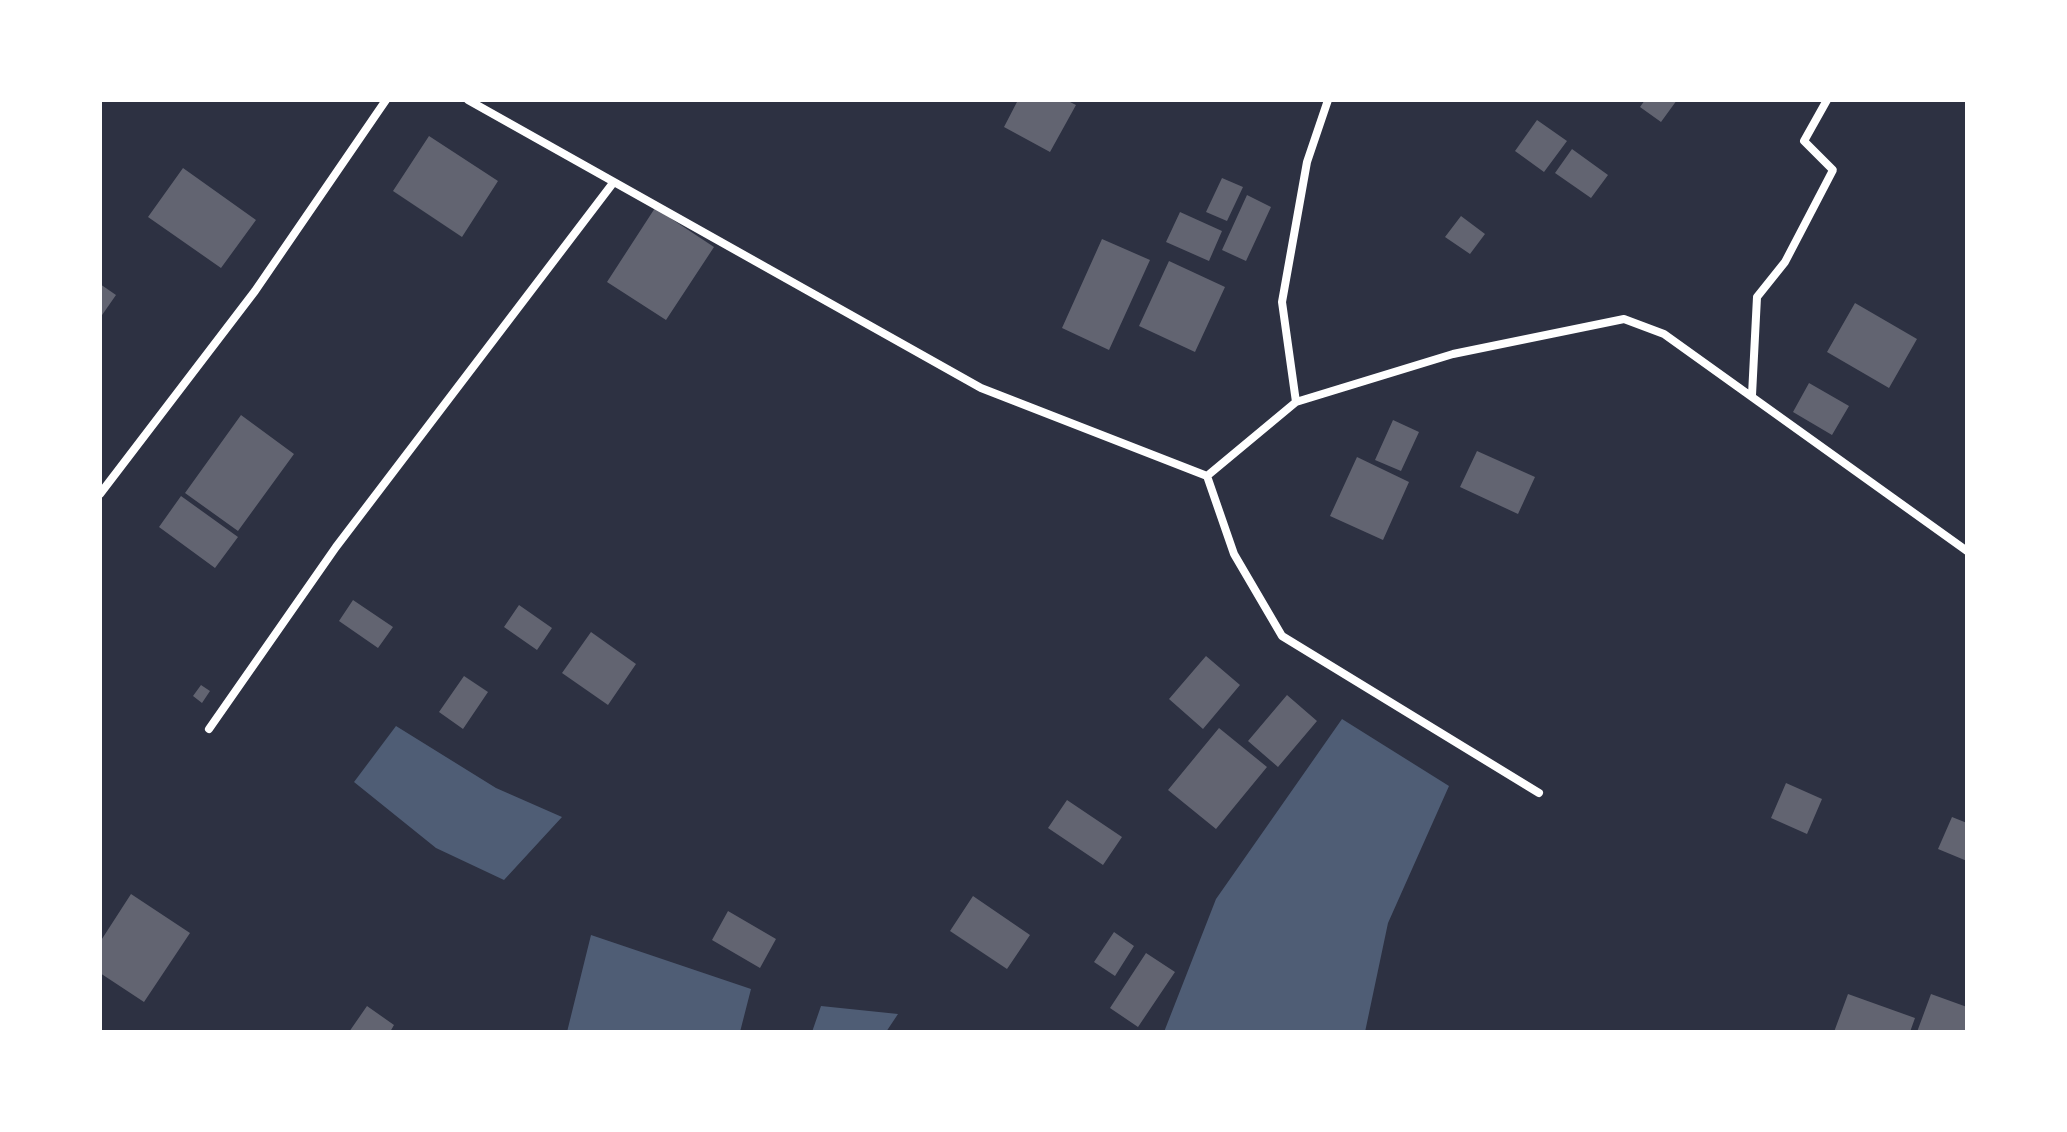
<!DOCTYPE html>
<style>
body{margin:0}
#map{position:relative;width:2067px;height:1132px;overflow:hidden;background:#2d3142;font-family:"Golos Text",sans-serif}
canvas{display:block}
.frame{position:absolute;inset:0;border:102px solid #fff;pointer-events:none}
</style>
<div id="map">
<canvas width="2067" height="1132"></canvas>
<div class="frame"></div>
</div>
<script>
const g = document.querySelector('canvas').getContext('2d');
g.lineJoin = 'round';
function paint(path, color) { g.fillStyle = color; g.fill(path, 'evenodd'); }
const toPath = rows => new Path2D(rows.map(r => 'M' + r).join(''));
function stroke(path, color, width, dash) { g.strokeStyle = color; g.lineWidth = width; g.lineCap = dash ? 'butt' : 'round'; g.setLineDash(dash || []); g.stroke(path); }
paint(toPath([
 [1342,719,1449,786,1388,923,1365,1032,1164,1032,1216,899],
 [396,726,496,788,562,817,504,880,436,848,354,782],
 [591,935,751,989,740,1032,567,1032],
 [821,1006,898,1014,886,1032,812,1032]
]), '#4f5d75');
paint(toPath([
 [1018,100,1066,100,1076,105,1050,152,1004,127],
 [1645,100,1677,100,1661,122,1640,107],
 [1537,120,1567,141,1544,172,1515,151],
 [429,136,498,181,462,237,393,191],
 [1572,149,1608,175,1591,198,1555,173],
 [183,168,256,220,221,268,148,217],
 [1222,178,1243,187,1227,221,1206,212],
 [1247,195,1271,207,1246,261,1222,250],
 [655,208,714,247,666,320,607,282],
 [1180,212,1222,231,1209,261,1166,242],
 [1461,216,1485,234,1470,254,1445,237],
 [1102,239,1150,260,1109,350,1062,328],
 [1169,261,1225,287,1195,352,1139,326],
 [100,284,116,295,100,318],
 [1855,303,1917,339,1889,388,1827,352],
 [1809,383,1849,406,1832,435,1793,412],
 [241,415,294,454,238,531,185,493],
 [1393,420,1419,432,1401,471,1375,460],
 [1477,451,1535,477,1518,514,1460,487],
 [1357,457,1409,482,1383,540,1330,516],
 [181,496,238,537,215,568,159,527],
 [353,600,393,627,378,648,339,621],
 [519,605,552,628,537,650,504,627],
 [591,632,636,664,608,705,562,673],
 [1206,656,1240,685,1203,729,1169,699],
 [464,676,488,692,463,729,439,712],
 [201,685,210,691,202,703,193,696],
 [1287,695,1317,721,1278,767,1248,741],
 [1219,728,1267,767,1216,829,1168,790],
 [1786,783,1822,799,1807,834,1771,818],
 [1067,800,1122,837,1103,865,1048,828],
 [1952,817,1967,823,1967,861,1938,849],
 [131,894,190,933,144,1002,100,973,100,942],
 [973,896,1030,935,1007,969,950,931],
 [728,911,776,939,760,968,712,940],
 [1114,932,1134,946,1115,976,1094,962],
 [1146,953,1175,972,1138,1027,1110,1008],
 [1848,994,1915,1018,1910,1032,1834,1032],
 [1931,994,1967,1007,1967,1032,1917,1032],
 [367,1006,394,1025,390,1032,349,1032]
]), '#626471');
stroke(toPath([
 [468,100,981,388,1207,476,1234,554,1282,636,1539,793],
 [1752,395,1757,297,1785,262,1833,170,1804,141,1827,100],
 [1296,402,1282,302,1307,162,1328,100],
 [1207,476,1296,402,1453,354,1624,319,1664,334,1967,551],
 [100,494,255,291,386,100],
 [209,729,336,547,613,183]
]), '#fff', 8);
</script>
